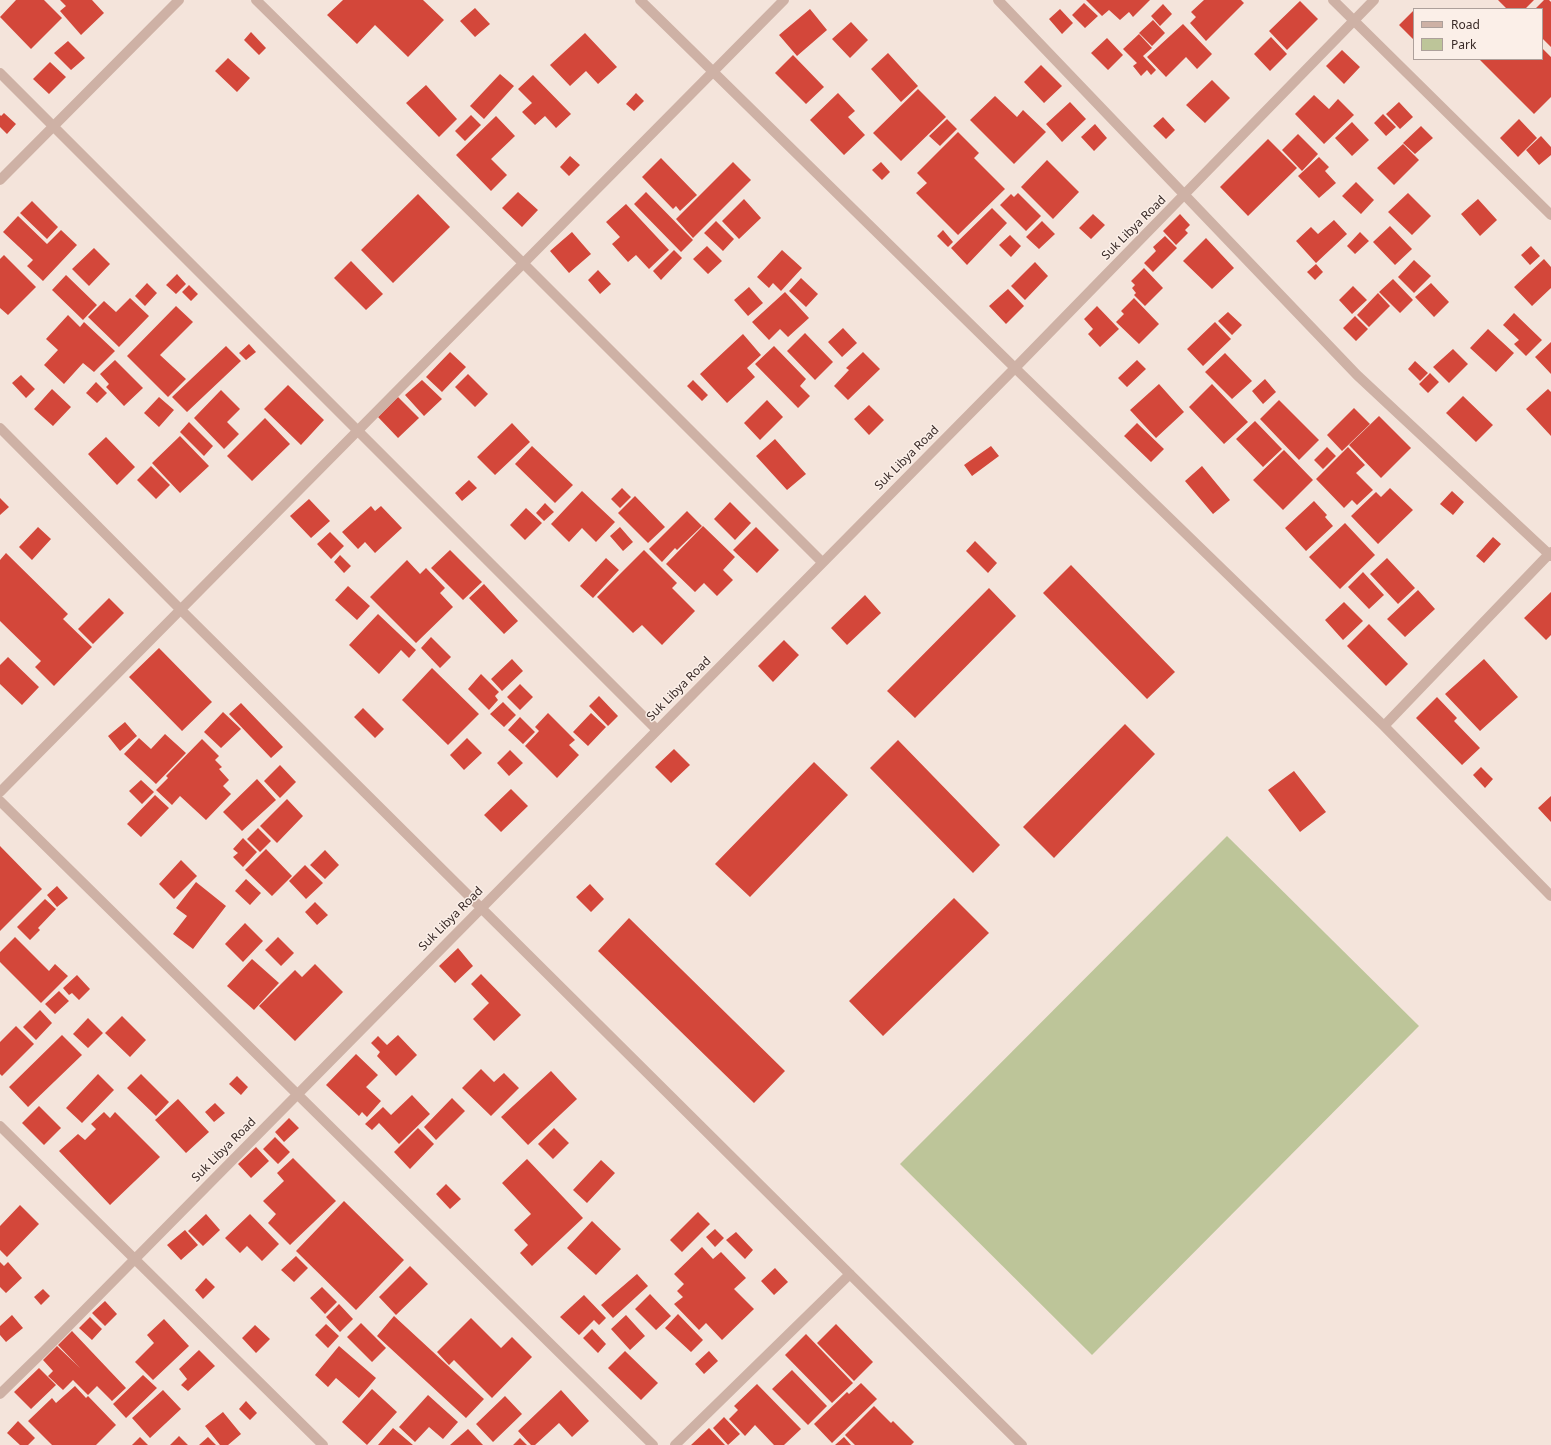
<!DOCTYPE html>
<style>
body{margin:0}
#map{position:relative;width:1551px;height:1445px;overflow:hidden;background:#f4e4db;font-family:"Noto Sans",sans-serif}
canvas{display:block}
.legend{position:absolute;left:1413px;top:8px;width:130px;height:52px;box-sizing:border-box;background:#fbefe8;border:1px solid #ada09b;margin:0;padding:5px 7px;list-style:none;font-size:12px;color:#392a27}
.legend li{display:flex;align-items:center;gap:8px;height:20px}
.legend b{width:20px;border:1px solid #ada09b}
</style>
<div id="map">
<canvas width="1551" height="1445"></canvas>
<ul class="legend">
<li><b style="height:5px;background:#ceb1a5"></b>Road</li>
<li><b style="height:11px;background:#bdc599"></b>Park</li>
</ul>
</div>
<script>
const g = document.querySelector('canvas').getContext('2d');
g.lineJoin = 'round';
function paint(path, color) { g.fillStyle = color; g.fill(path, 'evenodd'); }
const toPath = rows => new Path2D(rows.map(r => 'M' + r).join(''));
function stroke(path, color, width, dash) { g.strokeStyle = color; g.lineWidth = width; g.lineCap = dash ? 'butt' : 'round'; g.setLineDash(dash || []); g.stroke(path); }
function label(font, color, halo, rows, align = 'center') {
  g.font = font + ' "Noto Sans",sans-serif'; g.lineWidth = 3; g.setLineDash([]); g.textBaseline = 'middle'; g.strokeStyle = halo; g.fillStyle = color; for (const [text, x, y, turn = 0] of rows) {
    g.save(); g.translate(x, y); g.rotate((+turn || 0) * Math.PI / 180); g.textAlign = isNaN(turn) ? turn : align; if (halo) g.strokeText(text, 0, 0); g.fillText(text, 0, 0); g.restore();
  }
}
paint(toPath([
 [1227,836,1419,1026,1092,1355,900,1164]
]), '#bdc599');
paint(toPath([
 [16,0,44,0,62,18,31,49,0,17],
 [60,0,92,0,104,13,81,35,60,11,66,6],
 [343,0,423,0,444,20,408,57,375,25,357,44,327,15],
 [1086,0,1150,0,1133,17,1129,12,1120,20,1109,10,1102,16],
 [1204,0,1241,0,1244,3,1206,41,1190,23,1196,17,1191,12],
 [1498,0,1534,0,1525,9,1507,9],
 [1544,0,1549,0,1551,2,1551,47,1542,38,1542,9,1535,9],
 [1300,1,1318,19,1287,50,1269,31],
 [1084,3,1098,16,1085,28,1072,15],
 [1163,4,1172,14,1160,26,1151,16],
 [475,8,490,24,475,37,460,21],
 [810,9,827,30,797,56,779,35],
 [1060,9,1073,23,1062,34,1049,19],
 [1414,10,1414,40,1399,25],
 [1153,20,1165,33,1152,46,1139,33],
 [851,22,868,40,850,58,832,39],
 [1183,24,1212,54,1197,69,1186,57,1166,77,1147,57],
 [251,32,266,48,259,55,244,40],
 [585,33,617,67,598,84,586,71,570,86,550,65],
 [1139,34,1152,48,1143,56,1156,70,1151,75,1147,70,1141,76,1133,66,1137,63,1123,49],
 [1271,37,1287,54,1270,71,1254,54],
 [1107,38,1123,55,1108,70,1091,53],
 [68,41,85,58,71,70,54,53],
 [1542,48,1551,57,1551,97,1534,114,1479,59,1542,59],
 [1342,50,1360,67,1344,84,1326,66],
 [888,53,918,86,901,102,871,69],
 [793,55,824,87,806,104,775,73],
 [228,58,250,78,237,92,215,71],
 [50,62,66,77,49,94,33,79],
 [1041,65,1062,86,1044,103,1024,82],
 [500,74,514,86,484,119,470,106],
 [533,75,571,114,556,128,545,116,535,125,522,112,532,103,518,89],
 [1212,80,1230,98,1205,123,1186,105],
 [426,85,457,119,439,137,406,103],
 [918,89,946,117,901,161,873,133],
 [636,93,644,101,634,111,626,104],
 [838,93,855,111,848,117,865,135,844,155,810,120],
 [1314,95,1329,109,1338,99,1354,115,1324,144,1295,114],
 [995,96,1017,117,1023,110,1046,132,1014,164,970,120],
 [1070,102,1086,119,1062,142,1046,124],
 [1399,102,1413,117,1400,129,1386,114],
 [4,113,16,124,7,134,0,127,0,115,1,116],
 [1383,114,1396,127,1386,136,1374,123],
 [471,115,481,125,465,141,455,131],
 [496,116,515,136,491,159,507,175,491,191,456,155],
 [1163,117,1175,130,1166,139,1153,126],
 [947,119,957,129,940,146,929,136],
 [1519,119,1537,138,1518,157,1500,138],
 [1352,122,1369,140,1352,156,1335,138],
 [1095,124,1107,138,1094,151,1081,137],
 [1421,126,1433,138,1415,154,1403,143],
 [958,132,979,153,974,158,1005,189,958,235,916,193,927,183,917,173],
 [1298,134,1318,154,1302,171,1282,150],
 [1541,136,1551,147,1551,155,1539,165,1526,150],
 [1268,139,1297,168,1248,216,1220,187],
 [1403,144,1419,160,1394,185,1377,168],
 [570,156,580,165,569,176,560,167],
 [1319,157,1329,167,1325,171,1336,183,1319,198,1298,176],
 [661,158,697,195,680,211,676,206,673,209,642,177],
 [1047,160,1079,192,1053,219,1021,187],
 [733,162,751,180,693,238,676,219],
 [881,162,890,172,882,180,872,170],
 [1356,182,1374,200,1361,214,1342,196],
 [518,192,538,210,522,227,502,208],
 [646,192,693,240,681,252,634,204],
 [1018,193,1041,216,1026,231,1000,205,1011,194,1014,197],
 [1408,193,1431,216,1412,235,1388,212],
 [418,194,450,227,393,283,361,250],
 [744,199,761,218,739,239,722,221],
 [1478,199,1497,220,1480,236,1461,214],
 [32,201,58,227,47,239,20,213],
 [626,204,669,250,649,269,636,255,628,262,612,244,620,237,606,222],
 [992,208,1007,223,967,265,951,248],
 [1093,214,1105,225,1091,239,1079,228],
 [1180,214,1190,225,1185,230,1188,233,1176,245,1163,231],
 [18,216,47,244,61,230,77,245,43,281,27,266,33,260,3,232],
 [1334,220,1347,234,1316,263,1296,241,1311,227,1318,234],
 [716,221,734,239,723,251,704,233],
 [1042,221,1055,234,1039,249,1026,237],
 [1390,226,1412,249,1395,265,1373,242],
 [943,230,953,242,948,247,937,236],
 [572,232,591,254,569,273,550,251],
 [1360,232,1369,241,1355,254,1347,246],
 [1010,235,1021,246,1011,257,999,245],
 [1165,236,1177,248,1153,272,1144,263,1156,251,1153,247],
 [1206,238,1234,268,1212,289,1183,261],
 [707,246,722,261,708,274,693,259],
 [1531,246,1540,256,1530,265,1521,255],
 [94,248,110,264,89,286,72,269],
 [674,250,682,258,661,280,653,271],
 [782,250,802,268,781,291,773,283,769,288,757,277],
 [4,255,36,287,8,315,0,308,0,259],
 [1544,259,1551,267,1551,288,1532,306,1514,287],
 [1414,260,1431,276,1414,293,1398,277],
 [351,261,383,294,366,310,334,278],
 [1035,262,1048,276,1025,300,1011,286],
 [1316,264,1323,272,1315,280,1307,272],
 [1144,268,1163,288,1145,306,1134,295,1136,293,1132,288,1135,285,1131,281],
 [598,270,611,284,600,294,588,280],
 [177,274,186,284,176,294,166,285],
 [66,275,97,305,83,320,52,290],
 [801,278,818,294,806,307,789,291],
 [1393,279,1413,300,1400,313,1379,292],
 [147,283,157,293,145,306,135,296],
 [1431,283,1449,302,1434,317,1415,297],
 [189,285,198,294,191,301,182,292],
 [1353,286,1367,300,1352,314,1339,300],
 [749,287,763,303,748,316,734,300],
 [1008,289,1024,306,1006,324,989,306],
 [785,292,809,318,788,337,780,329,769,340,752,322],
 [1378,293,1390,306,1369,327,1357,315],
 [130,298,149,316,119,347,88,317,104,301,116,312],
 [1134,298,1159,324,1139,344,1116,322,1124,314,1121,311],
 [176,306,193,322,160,355,186,379,168,397,127,356],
 [1097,306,1119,329,1100,347,1088,334,1093,329,1084,319],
 [1228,312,1242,325,1232,335,1218,321],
 [1514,313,1542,340,1526,356,1514,344,1519,340,1503,325],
 [68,315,80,327,84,322,115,351,94,372,83,363,64,384,44,365,58,350,46,339],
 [1355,316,1368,329,1356,341,1343,328],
 [1215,322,1231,339,1203,366,1187,349],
 [843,328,857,343,842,357,828,342],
 [1488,329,1514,353,1496,372,1470,348],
 [805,333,833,362,815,380,787,351],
 [743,334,761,355,747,368,755,377,727,403,700,374],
 [1551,342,1551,374,1535,357],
 [249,344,256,352,246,360,239,353],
 [226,346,241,361,187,412,172,397],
 [774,346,806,379,800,386,810,396,798,408,755,364],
 [1453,349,1468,364,1449,383,1433,367],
 [450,352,466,367,442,392,426,377],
 [863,352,880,369,848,400,834,386,849,370,846,368],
 [1225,353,1252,381,1232,399,1205,372],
 [115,360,143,388,124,406,106,387,109,384,100,374],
 [1137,360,1146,369,1127,387,1118,378],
 [1415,361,1428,373,1420,381,1408,369],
 [1430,373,1439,382,1428,393,1419,384],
 [468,374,488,394,475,407,455,387],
 [21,375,35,389,26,398,12,383],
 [1265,379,1276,392,1263,404,1252,391],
 [422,380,442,399,424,416,405,395],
 [693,380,708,395,702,401,687,386],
 [96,382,107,393,97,403,86,393],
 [1159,384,1184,412,1156,438,1130,410],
 [1212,384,1248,422,1224,444,1189,407],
 [288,385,324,420,301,445,264,409],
 [52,389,71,407,53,426,34,409],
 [1548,389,1551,392,1551,436,1526,409],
 [221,390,240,409,227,422,239,434,224,449,194,418],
 [1463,396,1493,425,1476,442,1446,413],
 [159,397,174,410,159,427,144,413],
 [398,397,419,418,398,438,378,417],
 [767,400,783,417,760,440,744,423],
 [1279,400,1319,440,1299,460,1260,419],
 [869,405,884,420,869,435,854,419],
 [1354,408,1370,424,1342,451,1327,435],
 [1379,416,1411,448,1381,478,1349,445],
 [265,418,290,444,252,481,227,456],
 [1255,421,1282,449,1263,467,1236,439],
 [189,422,213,446,204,456,180,432],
 [512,423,530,442,495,475,477,457],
 [1137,423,1164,449,1151,462,1124,436],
 [180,436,209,466,180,493,152,463],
 [106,437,135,467,117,485,88,454],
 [775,439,806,474,787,490,756,456],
 [532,446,573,485,555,503,515,464],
 [991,446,999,456,972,476,964,465],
 [1327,447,1336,456,1323,469,1314,460],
 [1348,447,1365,465,1356,473,1373,490,1357,505,1352,500,1344,508,1316,479],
 [1284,450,1313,480,1283,510,1253,480],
 [151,466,170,485,156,499,137,480],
 [1202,466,1230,500,1213,514,1185,481],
 [469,480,477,488,462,501,455,493],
 [622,488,631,497,620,508,611,499],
 [1390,488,1413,510,1378,544,1351,516,1376,492,1381,497],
 [582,491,615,522,596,542,582,528,569,542,551,524],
 [1452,491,1464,502,1453,515,1440,504],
 [635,496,665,527,648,543,618,513],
 [0,498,9,507,0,515],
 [309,499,330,521,311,538,290,516],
 [1314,501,1327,515,1325,517,1333,526,1306,551,1285,528],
 [730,502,751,523,735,540,714,519],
 [545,503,554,512,544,521,536,513],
 [371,506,375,511,381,506,402,528,375,553,365,542,358,549,342,532],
 [526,508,542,523,525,540,510,525],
 [687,511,702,526,677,550,675,548,662,562,649,549],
 [1345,523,1375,555,1340,589,1309,557],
 [703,526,735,557,723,570,733,580,717,596,704,583,695,592,666,564],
 [38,527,51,539,32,560,19,547],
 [620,527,633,542,623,551,610,536],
 [756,527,779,550,757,573,733,550],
 [330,532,344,546,331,559,317,544],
 [1493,537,1501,544,1484,563,1476,556],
 [975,541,997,563,988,573,966,551],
 [450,550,482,582,463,600,431,568],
 [644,550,677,583,672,588,695,611,662,645,642,625,633,633,597,597],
 [6,553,68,614,63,619,92,647,54,686,35,667,41,661,0,621,0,560],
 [340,555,351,566,344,573,334,562],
 [606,558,619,570,593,598,580,586],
 [1387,558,1415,588,1398,604,1370,574],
 [407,560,420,574,426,568,445,588,440,593,453,607,416,643,370,597],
 [1071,565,1175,672,1147,699,1043,593],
 [1363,572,1384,595,1369,609,1348,587],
 [484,584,518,621,504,634,469,598],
 [348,586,370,606,357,620,335,600],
 [989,588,1016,616,915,718,887,691],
 [1418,590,1435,609,1405,637,1387,619],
 [1551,592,1551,635,1546,640,1524,618],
 [865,595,881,613,847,645,831,628],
 [109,598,124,613,93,644,78,629],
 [1344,602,1363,621,1343,640,1325,620],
 [378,614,416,650,409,658,401,650,379,674,349,645],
 [1369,624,1408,664,1386,686,1347,646],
 [431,637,451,657,440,668,421,648],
 [784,640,799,655,773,682,758,666],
 [159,648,212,702,182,731,129,677],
 [8,657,39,687,22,705,0,684,0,665],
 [512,659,523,671,502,691,491,679],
 [1484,659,1518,697,1480,731,1445,694],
 [432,668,479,714,448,745,402,700],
 [481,674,499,692,495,696,498,700,489,710,468,689],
 [520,684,533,697,520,710,507,697],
 [599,696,618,716,608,726,589,706],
 [1437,697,1457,718,1454,721,1480,748,1462,765,1416,718],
 [503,702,516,715,504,727,490,714],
 [241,703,283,747,271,758,229,714],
 [363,708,384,729,375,738,354,717],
 [223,712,241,729,221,748,204,732],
 [548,713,575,740,569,745,579,755,557,778,525,746,539,731,535,727],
 [591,713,606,727,588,746,573,732],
 [520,717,535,732,523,744,508,730],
 [125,722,137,736,120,751,108,736],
 [1125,724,1155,754,1054,858,1023,827],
 [165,734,186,753,156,784,124,754,139,738,151,749],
 [467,738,482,753,464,770,450,755],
 [202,739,219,756,215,760,222,767,219,769,229,780,223,786,231,794,206,820,180,796,172,805,156,790,168,778,166,776],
 [898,740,1000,845,973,873,870,768],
 [674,749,690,765,671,783,655,767],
 [510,750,523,763,509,776,497,763],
 [814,762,848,795,750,897,715,864],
 [280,765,296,782,280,798,264,781],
 [1481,767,1493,779,1485,788,1473,775],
 [1294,771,1326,812,1300,832,1268,790],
 [257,779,276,800,242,831,223,812],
 [141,780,154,792,142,804,129,791],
 [511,789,528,806,501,832,484,815],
 [155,795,169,808,141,837,127,824],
 [1551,796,1551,822,1538,808],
 [287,799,303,816,277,843,260,826],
 [258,828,271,841,260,852,247,839],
 [243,838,257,852,243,867,233,857,238,853,233,849],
 [0,846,42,889,0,931],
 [266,849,292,876,272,896,245,870],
 [325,850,339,865,325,879,310,865],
 [181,860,197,876,174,899,159,884],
 [305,865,323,883,306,899,289,881],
 [246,879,261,893,250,905,235,891],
 [196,882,226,906,193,949,173,934,187,916,176,908],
 [590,884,604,899,591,912,576,897],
 [57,886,68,898,57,907,47,895],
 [954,898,989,933,883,1036,849,1001],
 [45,899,56,909,38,928,40,930,30,940,17,927],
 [315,902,328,915,317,925,305,912],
 [629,918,785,1071,754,1103,598,951],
 [245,923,263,941,243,962,225,944],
 [15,937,49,971,55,964,68,976,41,1003,0,962,0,952],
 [278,937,294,953,281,966,265,950],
 [458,948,473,966,455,983,439,966],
 [252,959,279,983,254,1010,227,986],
 [315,964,343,992,295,1041,259,1006,295,970,302,977],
 [481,974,521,1015,494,1041,473,1019,489,1003,471,984],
 [77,975,90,989,79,1000,72,993,69,995,63,988],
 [59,991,69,1001,55,1014,45,1004],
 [40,1010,52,1023,36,1040,23,1027],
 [122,1016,146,1040,130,1057,105,1033],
 [88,1018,103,1033,88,1048,73,1034],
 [16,1026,34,1044,2,1076,0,1074,0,1042],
 [62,1035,82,1055,28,1107,9,1087],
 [398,1035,417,1055,396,1076,377,1056,380,1052,371,1043,378,1036,387,1045],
 [356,1054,378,1075,366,1087,381,1101,367,1117,362,1112,359,1116,326,1085],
 [481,1069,494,1082,504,1073,519,1088,491,1116,462,1088],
 [551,1071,577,1099,528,1145,501,1117],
 [98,1074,114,1090,82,1123,66,1108],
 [141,1074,169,1102,156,1116,127,1088],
 [237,1076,248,1087,241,1095,229,1084],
 [412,1095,430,1114,399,1144,379,1123,372,1130,365,1124,383,1107,391,1115],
 [452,1098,465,1111,436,1140,424,1127],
 [178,1099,209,1132,186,1153,155,1120],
 [215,1103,225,1113,214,1122,205,1112],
 [39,1106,61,1128,44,1145,22,1123],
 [104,1112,110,1118,115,1112,160,1157,110,1205,59,1151,78,1134,85,1140,96,1129,91,1124],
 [289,1118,299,1128,284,1142,275,1132],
 [418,1128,434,1144,410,1169,394,1152],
 [554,1128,569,1143,553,1159,538,1144],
 [275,1137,290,1152,278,1164,263,1149],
 [256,1147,269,1161,251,1178,238,1164],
 [293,1158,336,1201,290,1245,268,1223,276,1214,263,1201,284,1181,277,1173],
 [527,1159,583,1218,532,1266,520,1253,528,1245,514,1230,531,1214,502,1183],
 [601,1160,615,1173,587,1203,573,1190],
 [446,1184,461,1199,450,1209,436,1194],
 [344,1201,404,1260,356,1310,296,1251],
 [20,1205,39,1224,7,1257,0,1250,0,1226],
 [698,1212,710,1224,682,1252,670,1240],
 [206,1214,220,1230,203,1246,188,1231],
 [250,1214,279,1244,262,1261,247,1246,240,1253,225,1238],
 [592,1221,621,1249,596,1275,567,1248],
 [715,1229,724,1238,715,1247,706,1237],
 [185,1230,198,1245,181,1260,167,1245],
 [736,1232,753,1250,745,1259,726,1240],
 [702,1247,713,1259,721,1252,746,1278,734,1289,754,1309,722,1340,706,1323,699,1330,674,1304,683,1297,677,1291,684,1284,674,1274],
 [296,1256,308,1268,294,1282,281,1270],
 [0,1262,4,1266,8,1262,22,1278,6,1293,0,1287],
 [410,1266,428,1284,396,1315,379,1297],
 [775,1268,788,1282,774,1295,761,1281],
 [637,1274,648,1286,613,1318,601,1305],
 [206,1278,215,1287,203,1299,195,1290],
 [322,1287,337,1302,325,1314,310,1298],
 [43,1289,50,1296,41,1305,34,1297],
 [650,1294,671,1316,656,1330,635,1309],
 [584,1295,606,1318,599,1325,594,1320,579,1335,560,1317],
 [105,1301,117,1314,105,1326,92,1313],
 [339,1304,353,1319,340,1332,326,1317],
 [678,1314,703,1340,691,1352,665,1328],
 [12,1315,23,1328,6,1342,0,1335,0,1326],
 [626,1315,645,1336,630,1350,611,1329],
 [394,1316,484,1399,466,1418,377,1336],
 [90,1317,102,1329,92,1340,79,1328],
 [471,1318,501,1348,512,1337,532,1357,492,1398,454,1360,449,1365,437,1352],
 [164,1319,189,1346,153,1380,135,1362,154,1343,147,1335],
 [361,1323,386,1348,372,1362,347,1337],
 [326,1324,339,1336,328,1348,315,1335],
 [836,1324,873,1362,854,1381,817,1343],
 [255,1325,270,1339,256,1353,242,1338],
 [592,1329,606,1344,598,1353,583,1338],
 [72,1331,126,1388,112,1401,97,1386,88,1395,73,1380,63,1390,48,1376,53,1371,43,1360,57,1346,80,1368,58,1345],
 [806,1334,853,1383,832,1403,785,1355],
 [339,1346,376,1378,359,1398,336,1378,328,1387,315,1375],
 [199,1350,215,1366,188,1391,181,1385,187,1379,179,1369],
 [625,1351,658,1383,641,1400,608,1368],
 [709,1351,718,1361,704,1374,695,1364],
 [39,1368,56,1385,31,1409,14,1392],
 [792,1370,827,1406,808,1425,772,1389],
 [143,1375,157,1388,126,1418,113,1404],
 [861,1383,877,1399,832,1443,814,1424,847,1392,849,1394],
 [757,1384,801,1429,784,1445,774,1445,755,1425,745,1436,729,1419,738,1410,734,1406],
 [75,1386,86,1398,88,1396,116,1425,96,1445,52,1445,28,1421,52,1398,56,1403],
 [372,1389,397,1412,367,1445,342,1422],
 [163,1390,181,1409,150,1438,132,1418],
 [561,1390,589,1421,572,1437,559,1423,535,1445,531,1445,518,1431],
 [428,1395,458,1422,443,1439,429,1427,415,1442,399,1427],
 [505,1396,522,1414,493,1442,476,1424],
 [246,1401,257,1413,250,1420,239,1409],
 [874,1406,891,1423,893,1421,914,1442,911,1445,855,1445,845,1435],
 [223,1412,241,1434,228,1445,220,1445,205,1426],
 [724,1417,740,1434,728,1445,713,1428],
 [18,1421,35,1438,28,1445,20,1445,7,1433],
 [393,1428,413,1445,378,1445],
 [709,1428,725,1445,691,1445],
 [468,1429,483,1445,450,1445],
 [179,1436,188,1445,170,1445],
 [140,1437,148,1445,132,1445],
 [208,1437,216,1445,199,1445],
 [844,1437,851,1445,835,1445],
 [520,1438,527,1445,513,1445]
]), '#d3473a');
stroke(toPath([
 [256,0,524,264,822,562],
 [640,0,1015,368,1384,726,1551,896],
 [998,0,1357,375,1551,556],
 [1333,0,1551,215],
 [0,73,657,730],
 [0,180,179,0],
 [0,428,181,610,1022,1445],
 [1384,726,1551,552],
 [0,792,784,0],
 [0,801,653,1445],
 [0,1126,323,1445],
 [0,1394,44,1351,1015,368,1374,0],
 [675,1445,850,1274]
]), '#ceb1a5', 10);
label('12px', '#392a27', '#fbefe8', [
 ["Suk Libya Road",1134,228,-45],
 ["Suk Libya Road",907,458,-45],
 ["Suk Libya Road",679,689,-45],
 ["Suk Libya Road",451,919,-45],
 ["Suk Libya Road",224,1150,-45]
]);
</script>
